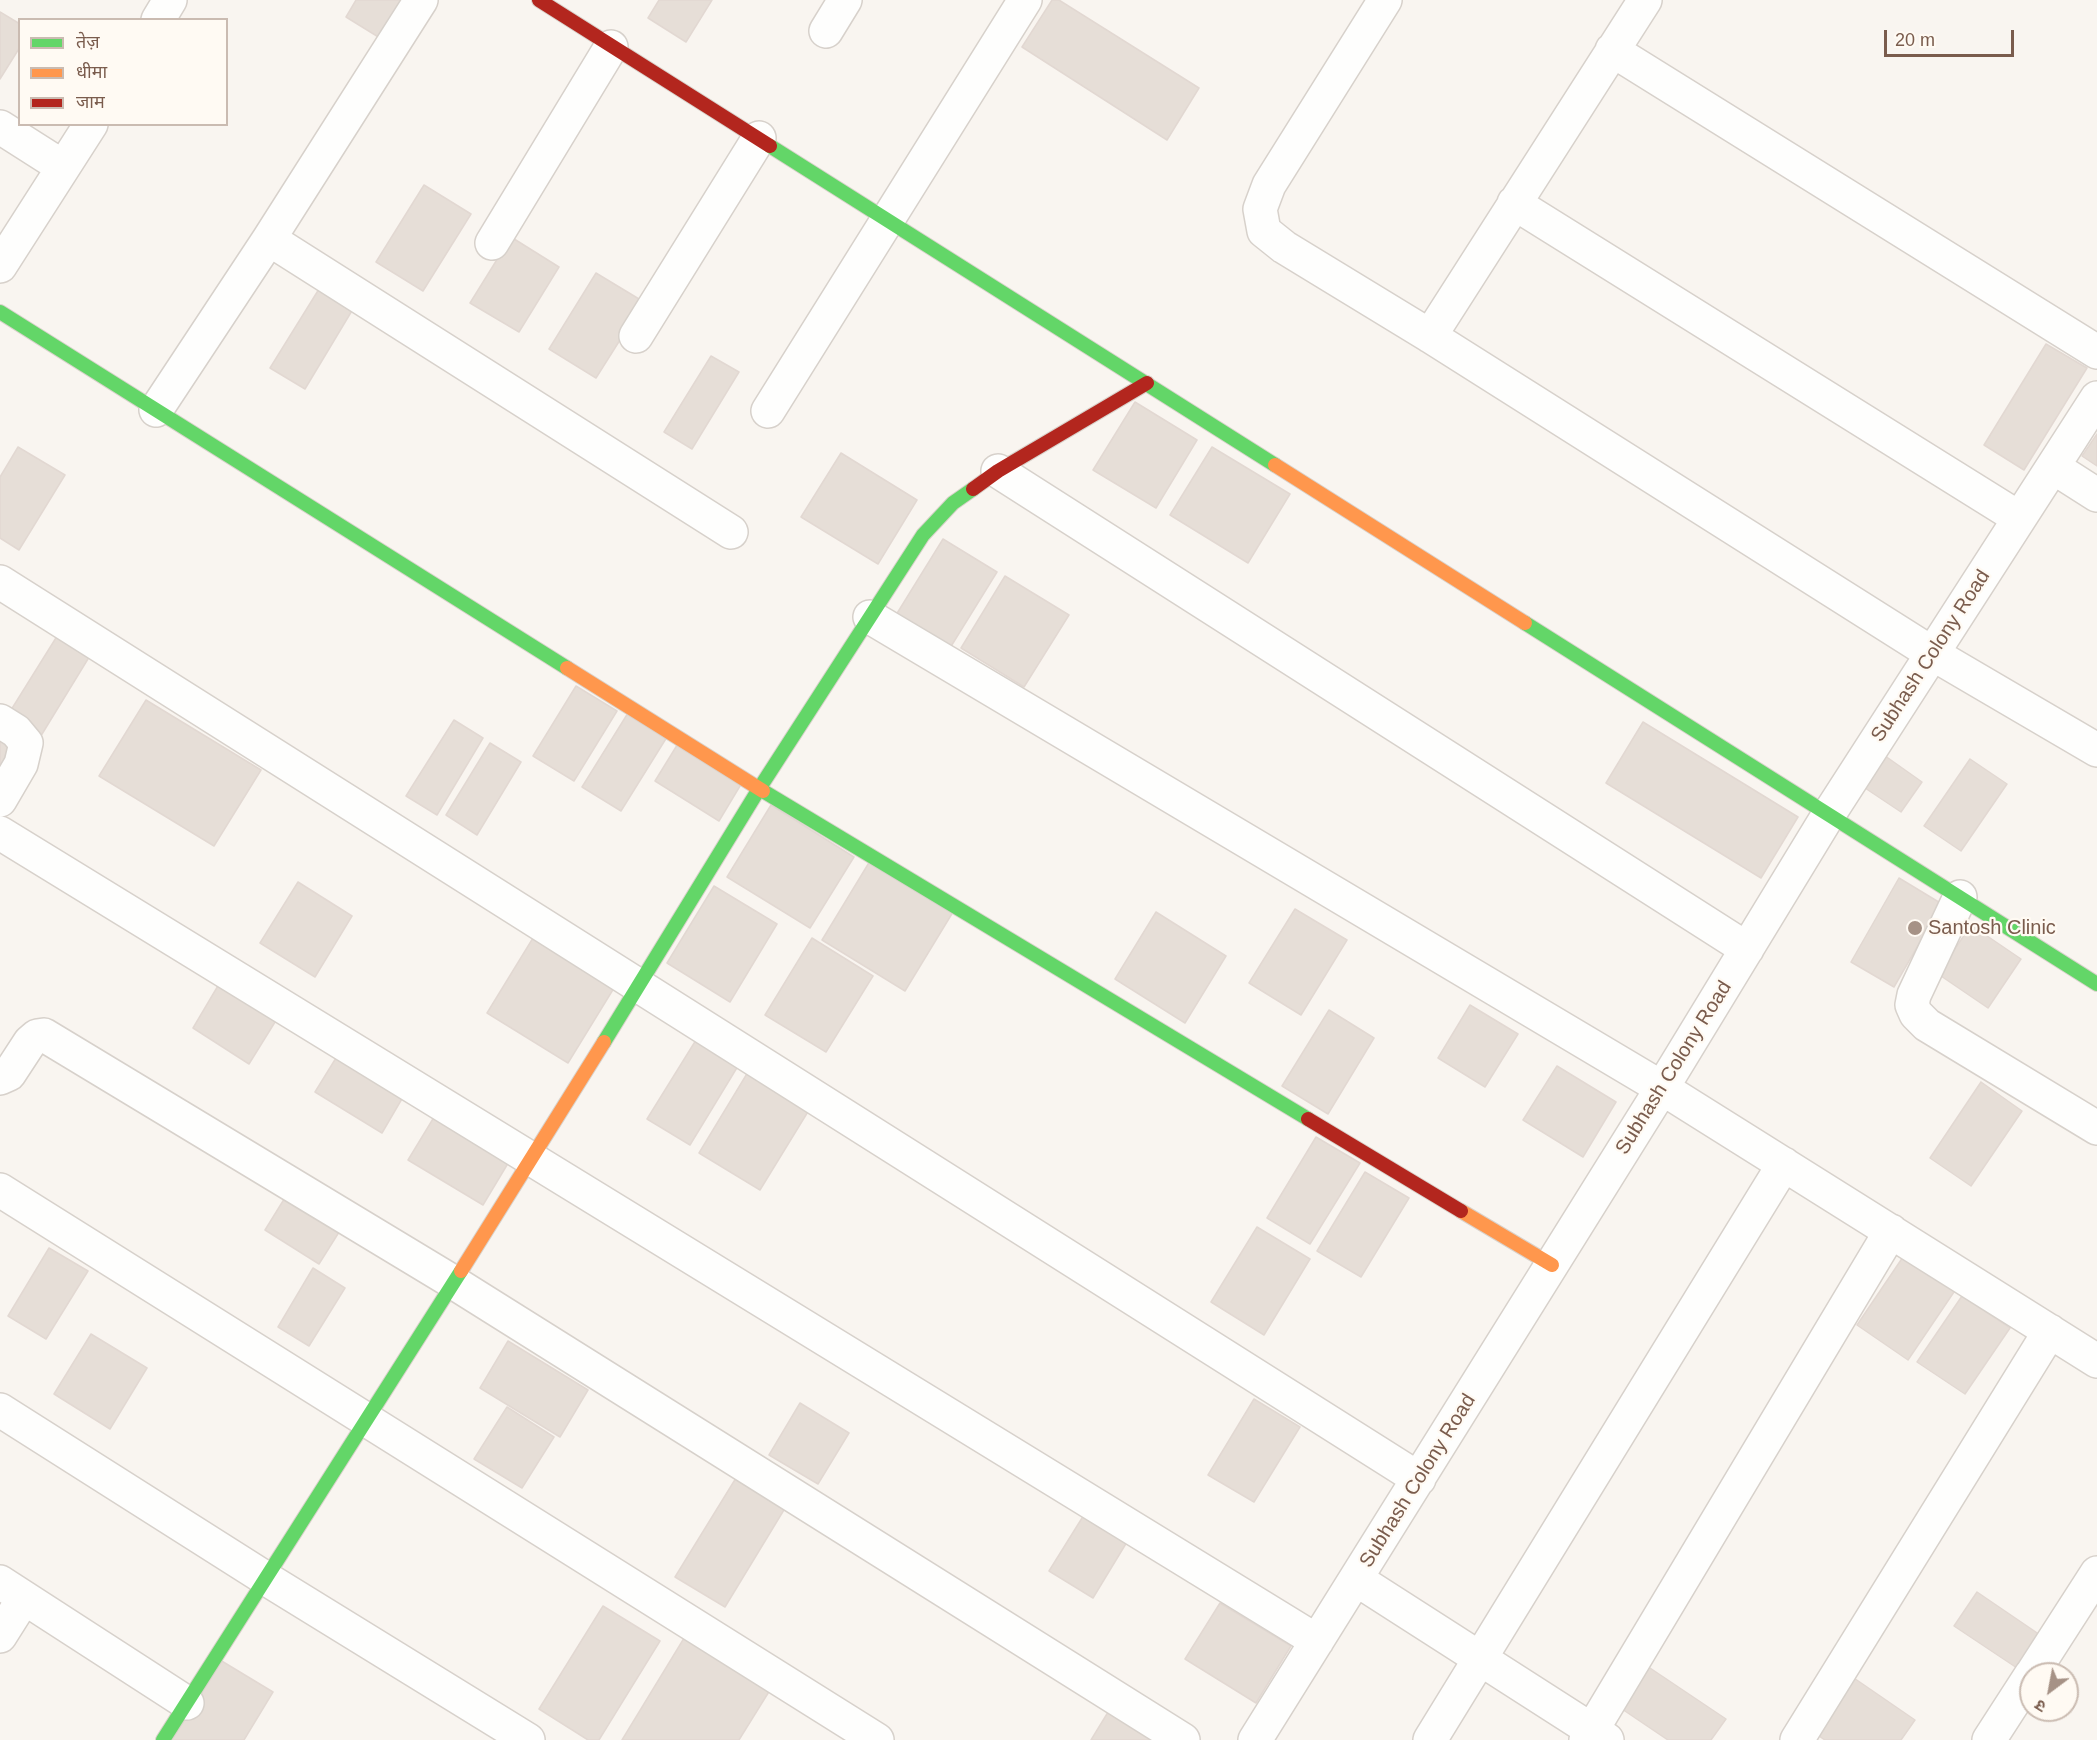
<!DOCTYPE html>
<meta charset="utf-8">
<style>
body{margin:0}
#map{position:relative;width:2097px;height:1740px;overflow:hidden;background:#f9f5f0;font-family:Arial,"Noto Sans Devanagari",sans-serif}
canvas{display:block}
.legend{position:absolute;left:18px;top:18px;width:210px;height:108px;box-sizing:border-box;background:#fffaf3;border:2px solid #cabbb1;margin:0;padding:8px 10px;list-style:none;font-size:18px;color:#7a5c4d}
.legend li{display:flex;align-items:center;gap:12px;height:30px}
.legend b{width:30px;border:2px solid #cabbb1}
.north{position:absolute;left:2019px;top:1662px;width:60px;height:60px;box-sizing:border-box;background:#fffaf3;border:2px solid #cabbb1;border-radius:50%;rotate:212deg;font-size:16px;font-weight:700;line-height:24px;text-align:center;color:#7a5c4d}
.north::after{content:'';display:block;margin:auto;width:21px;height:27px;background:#a69286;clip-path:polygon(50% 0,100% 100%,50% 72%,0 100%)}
.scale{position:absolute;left:1884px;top:30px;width:130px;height:27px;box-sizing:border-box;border:3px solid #7a5c4d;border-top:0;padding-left:8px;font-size:18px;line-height:21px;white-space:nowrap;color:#7a5c4d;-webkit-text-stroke:4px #fffaf3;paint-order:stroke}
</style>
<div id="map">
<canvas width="2097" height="1740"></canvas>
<ul class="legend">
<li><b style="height:8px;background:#63d668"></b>तेज़</li>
<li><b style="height:8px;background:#ff974d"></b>धीमा</li>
<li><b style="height:8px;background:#b3261e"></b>जाम</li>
</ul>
<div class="north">उ</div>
<div class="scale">20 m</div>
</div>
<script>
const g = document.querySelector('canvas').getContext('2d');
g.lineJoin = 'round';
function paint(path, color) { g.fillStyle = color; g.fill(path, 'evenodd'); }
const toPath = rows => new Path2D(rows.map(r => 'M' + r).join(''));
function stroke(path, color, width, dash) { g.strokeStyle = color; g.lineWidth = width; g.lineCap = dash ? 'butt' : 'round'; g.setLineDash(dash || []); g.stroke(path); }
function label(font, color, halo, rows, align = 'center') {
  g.font = font + ' Arial,sans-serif'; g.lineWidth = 4.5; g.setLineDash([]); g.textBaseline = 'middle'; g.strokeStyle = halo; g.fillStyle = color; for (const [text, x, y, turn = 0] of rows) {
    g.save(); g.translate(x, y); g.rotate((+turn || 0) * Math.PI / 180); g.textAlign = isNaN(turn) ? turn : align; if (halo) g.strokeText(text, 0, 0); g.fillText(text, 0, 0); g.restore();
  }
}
const building = toPath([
 [356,0,404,0,380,38,346,17,356,0],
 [659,0,712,0,686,42,648,18,659,0],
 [1052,0,1059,0,1199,88,1167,140,1022,47,1052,0],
 [0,12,20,24,20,47,0,79,0,12],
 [424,185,471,214,423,291,376,262,424,185],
 [511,237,559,267,519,332,470,303,511,237],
 [596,273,644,302,596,378,549,349,596,273],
 [319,289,353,309,305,389,270,368,319,289],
 [2046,344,2087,368,2024,470,1984,445,2046,344],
 [711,356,739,372,692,449,664,432,711,356],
 [1135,402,1197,440,1156,508,1093,470,1135,402],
 [2097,434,2097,466,2082,456,2097,434],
 [18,447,65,475,19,550,0,538,0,477,18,447],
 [1212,447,1290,494,1248,563,1170,515,1212,447],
 [841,453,917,500,878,564,801,517,841,453],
 [943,539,997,572,950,648,896,615,943,539],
 [1005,576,1069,615,1024,687,961,648,1005,576],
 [59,633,91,654,39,739,6,718,59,633],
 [576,686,617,711,574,781,533,756,576,686],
 [146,700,261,770,214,846,99,776,146,700],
 [628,713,667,737,621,811,582,787,628,713],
 [454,720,483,738,437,815,406,796,454,720],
 [1643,722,1798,817,1761,878,1606,783,1643,722],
 [0,740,14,749,0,771,0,740],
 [679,742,743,781,719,821,655,781,679,742],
 [490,743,521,762,477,835,446,815,490,743],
 [1881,753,1922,782,1901,812,1859,784,1881,753],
 [1970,759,2007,784,1961,851,1924,826,1970,759],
 [771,805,854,857,810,928,727,877,771,805],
 [870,861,953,912,905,991,822,940,870,861],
 [1899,878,1942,904,1894,987,1851,962,1899,878],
 [298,882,352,916,315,977,260,943,298,882],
 [714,886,777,924,730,1002,667,963,714,886],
 [1295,909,1347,940,1301,1015,1249,983,1295,909],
 [1156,912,1226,956,1185,1023,1115,979,1156,912],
 [1971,925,2021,959,1988,1008,1938,974,1971,925],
 [533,938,614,988,568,1063,487,1013,533,938],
 [812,938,873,976,826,1052,765,1015,812,938],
 [222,979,280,1014,249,1064,193,1028,222,979],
 [1470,1005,1518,1034,1485,1087,1438,1058,1470,1005],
 [1329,1010,1374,1038,1328,1114,1282,1086,1329,1010],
 [696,1040,738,1066,690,1145,647,1119,696,1040],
 [344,1045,410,1085,382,1133,315,1092,344,1045],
 [1557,1066,1616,1102,1583,1157,1523,1120,1557,1066],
 [748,1072,809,1110,760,1190,699,1153,748,1072],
 [1981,1082,2022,1111,1971,1186,1930,1158,1981,1082],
 [442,1104,516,1150,483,1205,408,1160,442,1104],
 [1316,1137,1360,1163,1310,1244,1267,1218,1316,1137],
 [1365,1172,1409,1198,1361,1277,1317,1251,1365,1172],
 [291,1188,346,1221,319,1264,265,1230,291,1188],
 [1257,1227,1310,1259,1264,1335,1211,1302,1257,1227],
 [49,1248,88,1271,46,1339,8,1316,49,1248],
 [1905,1254,1956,1289,1908,1360,1857,1325,1905,1254],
 [313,1268,345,1288,309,1346,278,1327,313,1268],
 [1962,1296,2010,1328,1965,1394,1917,1362,1962,1296],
 [91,1334,147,1368,110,1429,54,1394,91,1334],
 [508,1341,588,1390,560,1437,480,1388,508,1341],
 [1254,1399,1300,1427,1254,1502,1208,1475,1254,1399],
 [800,1403,849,1433,818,1484,769,1455,800,1403],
 [507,1407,554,1437,522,1488,474,1459,507,1407],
 [744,1465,793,1495,725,1607,675,1577,744,1465],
 [1087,1510,1130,1537,1093,1598,1049,1571,1087,1510],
 [1977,1592,2049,1641,2026,1674,1954,1626,1977,1592],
 [1220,1603,1291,1646,1256,1703,1185,1659,1220,1603],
 [603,1606,660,1641,599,1740,588,1740,539,1709,603,1606],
 [689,1630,775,1682,739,1740,622,1740,689,1630],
 [220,1660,273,1692,244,1740,171,1740,220,1660],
 [1647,1666,1726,1719,1711,1740,1668,1740,1619,1707,1647,1666],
 [1851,1676,1915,1720,1901,1740,1825,1740,1813,1732,1851,1676],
 [1113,1704,1171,1740,1091,1740,1113,1704]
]);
paint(building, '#e6ded7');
stroke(building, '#e2d8d2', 1.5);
const street = toPath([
 [1385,0,1269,185,1260,209,1264,231,1284,247,1430,336,1933,654,2097,750],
 [158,20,170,0],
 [826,31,845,0],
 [1612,50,2097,352],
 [0,127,63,167],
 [1514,203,2019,518],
 [269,239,731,532],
 [492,243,611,47],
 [0,266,91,124],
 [636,336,759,138],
 [1430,336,1645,0],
 [156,410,269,239,421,0],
 [768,411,1025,0],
 [2053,467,2097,495],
 [998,471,1747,949],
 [0,582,1419,1479],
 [870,617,1662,1088,2097,1361],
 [0,721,16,731,26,743,21,764,0,800],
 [0,833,1317,1641],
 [1960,897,1914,995,1912,1005,1916,1014,1927,1025,2097,1128],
 [0,1078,9,1074,30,1042,37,1036,44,1035,453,1282,1183,1740],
 [0,1190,877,1740],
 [0,1410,265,1578,528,1740],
 [1356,1579,1607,1740],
 [0,1582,187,1703],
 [0,1636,24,1598],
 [2032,1674,2097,1573],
 [1255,1740,1662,1088,1829,814,2097,398],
 [1430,1740,1784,1164],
 [1586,1740,1891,1231],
 [1797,1740,2050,1331],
 [1989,1740,2031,1675]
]);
const fast = toPath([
 [770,146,1275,465],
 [0,312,567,668],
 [1525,623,2097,984],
 [763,791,1308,1119],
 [604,1042,759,789,923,535,953,503,973,489],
 [163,1740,461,1271]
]);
const slow = toPath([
 [1275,465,1525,623],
 [567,668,763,791],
 [1461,1211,1552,1265],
 [461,1271,604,1042]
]);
const jam = toPath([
 [539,0,770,146],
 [973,489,998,471,1147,383],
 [1308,1119,1461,1211]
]);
stroke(street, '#d7d1cb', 36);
stroke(fast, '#d9d2cb', 16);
stroke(slow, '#d9d2cb', 16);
stroke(jam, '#d9d2cb', 16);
stroke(street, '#fefefd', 33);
stroke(fast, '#63d668', 14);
stroke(slow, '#ff974d', 14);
stroke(jam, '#b3261e', 14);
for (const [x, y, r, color] of [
 [1915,928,8,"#a69286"]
]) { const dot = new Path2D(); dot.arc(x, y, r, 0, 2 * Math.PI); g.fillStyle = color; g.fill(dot); stroke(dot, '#fffaf3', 2); }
label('20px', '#7a5c4d', '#fffaf3', [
 ["Subhash Colony Road",1931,656,-57],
 ["Subhash Colony Road",1674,1068,-58],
 ["Subhash Colony Road",1418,1481,-58]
]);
label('20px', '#7a5c4d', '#fffaf3', [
 ["Santosh Clinic",1928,928]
], 'left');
</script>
